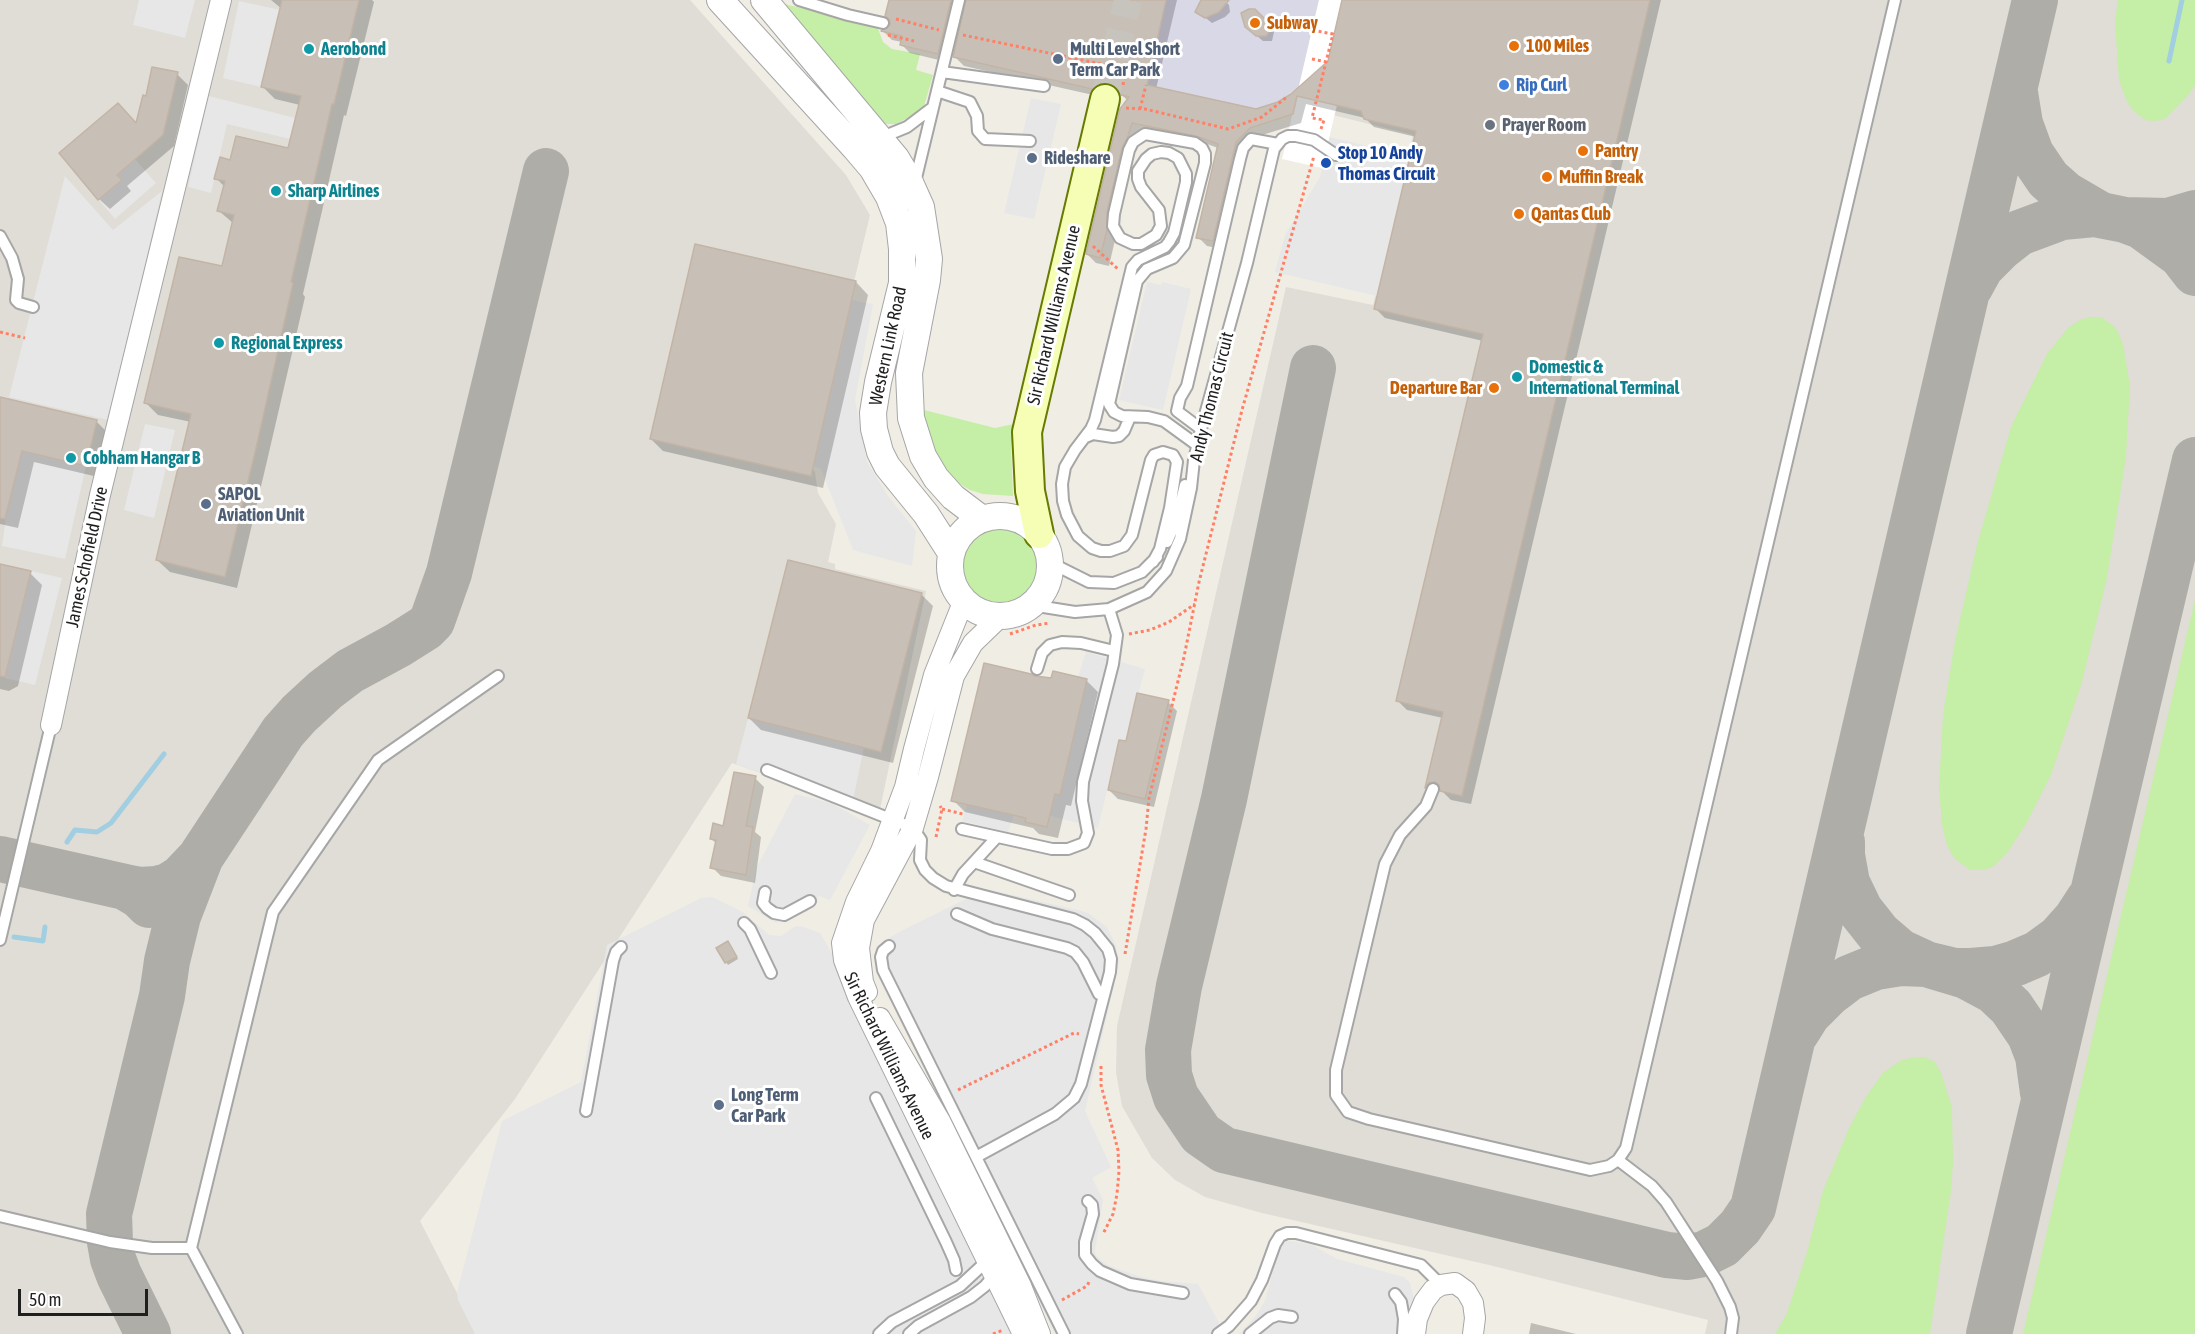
<!DOCTYPE html>
<style>
body{margin:0}
#map{position:relative;width:2195px;height:1334px;overflow:hidden;background:#f0ede4;font-family:"Asap Condensed",sans-serif}
canvas{display:block}
.scale{position:absolute;left:18px;top:1289px;width:130px;height:27px;box-sizing:border-box;border:3px solid #1f1f1f;border-top:0;padding-left:8px;font-size:18px;line-height:21px;white-space:nowrap;color:#1f1f1f;-webkit-text-stroke:4px #fff;paint-order:stroke}
</style>
<div id="map">
<canvas width="2195" height="1334"></canvas>
<div class="scale">50 m</div>
</div>
<script>
const g = document.querySelector('canvas').getContext('2d');
g.lineJoin = 'round';
function paint(path, color) { g.fillStyle = color; g.fill(path, 'evenodd'); }
const toPath = rows => new Path2D(rows.map(r => 'M' + r).join(''));
function stroke(path, color, width, dash) { g.strokeStyle = color; g.lineWidth = width; g.lineCap = dash ? 'butt' : 'round'; g.setLineDash(dash || []); g.stroke(path); }
function label(font, color, halo, rows, align = 'center') {
  g.font = font + ' "Asap Condensed",sans-serif'; g.lineWidth = 6; g.setLineDash([]); g.textBaseline = 'middle'; g.strokeStyle = halo; g.fillStyle = color; for (const [text, x, y, turn = 0] of rows) {
    g.save(); g.translate(x, y); g.rotate((+turn || 0) * Math.PI / 180); g.textAlign = isNaN(turn) ? turn : align; if (halo) g.strokeText(text, 0, 0); g.fillText(text, 0, 0); g.restore();
  }
}
paint(toPath([
 [0,0,690,0,846,175,870,215,810,464,815,472,818,493,836,524,828,562,835,564,835,569,926,591,879,814,732,763,515,1099,420,1221,478,1334,0,1334],
 [1347,0,2195,0,2195,1334,1705,1334,1708,1320,1489,1265,1262,1213,1205,1197,1175,1180,1152,1158,1122,1106,1116,1072,1117,1026,1286,287,1373,305,1413,135,1321,112]
]), '#dfddd6');
paint(toPath([
 [2118,0,2195,0,2195,85,2190,93,2165,119,2154,121,2145,120,2135,112,2127,102,2119,80,2115,22],
 [780,3,877,26,883,42,892,49,920,54,916,70,933,75,923,110,896,124,886,124,878,118],
 [2090,317,2101,317,2116,328,2123,344,2130,386,2126,457,2107,578,2082,682,2051,775,2026,824,2007,853,1994,866,1984,870,1970,870,1954,858,1947,845,1942,825,1939,787,1943,715,1955,641,1977,545,2011,427,2047,354,2068,328,2080,320],
 [920,409,995,428,1014,424,1011,447,1013,496,983,494,970,490,955,481,943,469,930,448],
 '962 565a39 39 0 1 1 78 0a39 39 0 1 1-78 0Z',
 [2195,600,2195,1334,2023,1334],
 [1914,1057,1925,1057,1935,1062,1941,1073,1952,1107,1953,1163,1951,1191,1930,1334,1775,1334,1787,1313,1807,1252,1823,1191,1850,1126,1867,1095,1883,1073,1900,1061]
]), '#c5eea6');
paint(toPath([
 [139,0,195,0,185,38,133,25],
 [239,1,280,10,261,87,223,78],
 [209,96,295,118,290,139,227,124,211,193,188,187],
 [1031,98,1061,104,1034,219,1004,213],
 [1329,137,1410,156,1377,296,1275,272,1285,235,1320,177],
 [127,150,156,183,115,219,86,185],
 [65,176,113,230,162,191,108,420,9,397],
 [1147,282,1161,285,1162,282,1191,289,1163,410,1119,400],
 [852,300,873,304,855,400,867,462,888,496,916,531,912,566,853,550,821,469,813,466],
 [145,424,175,430,154,518,124,510],
 [22,451,86,466,65,559,2,546,6,517],
 [31,571,62,578,35,685,5,678],
 [1086,652,1145,669,1126,741,1119,740,1098,828,1050,816,1055,794,1060,795,1087,679,1078,677],
 [748,718,864,747,852,805,736,764],
 [795,794,831,803,870,825,830,900,819,896,807,912,801,910,776,923,748,906,756,869],
 [967,805,1014,815,1008,832,962,821],
 [986,889,1078,910,1088,913,1107,927,1116,946,1119,963,1085,1111,1111,1167,1092,1178,1103,1200,1095,1251,1096,1256,1107,1265,1141,1277,1162,1281,1198,1284,1225,1334,1055,1334,935,1085,883,982,874,956,876,950,884,941,897,933],
 [712,897,743,912,769,935,781,936,794,927,800,926,820,933,837,962,1017,1334,475,1334,458,1300,457,1292,502,1121,581,1082,607,945,701,898],
 [1285,1240,1312,1245,1337,1259,1404,1277,1410,1283,1413,1296,1410,1334,1239,1334,1255,1317,1265,1301,1280,1244]
]), '#e7e7e7');
paint(toPath([
 [1166,0,1319,0,1299,87,1278,102,1256,109,1146,85]
]), '#d9d8e6');
paint(toPath([
 [1319,0,1342,0,1319,101,1337,105,1322,168,1282,159]
]), '#fff');
paint(toPath([
 [271,0,372,0,374,2,346,116,344,115,303,294,305,297,267,461,237,588,170,572,157,560,191,422,158,415,146,403,223,268,233,223,219,211,225,187,216,178,231,162,289,150,300,105,275,99,263,87,282,9],
 [891,0,967,0,960,7,947,62,910,53,901,44,902,42,892,40,884,32,892,26],
 [968,0,1177,0,1156,89,1256,111,1278,104,1292,95,1329,62,1343,0,1661,0,1471,804,1451,800,1442,791,1438,791,1435,795,1427,787,1443,718,1407,710,1398,701,1483,341,1385,318,1376,309,1416,137,1374,127,1365,118,1306,104,1301,123,1259,136,1244,151,1222,249,1207,246,1198,237,1218,148,1207,144,1140,131,1137,145,1130,158,1115,222,1115,240,1109,266,1096,263,1087,254,1128,101,1118,91,1109,92,1102,97,964,66,955,57],
 [1204,0,1224,0,1229,5,1230,12,1225,17,1212,23,1197,11],
 [1266,20,1274,32,1272,41,1263,41,1251,31],
 [177,74,188,85,174,146,127,186,131,191,110,209,99,199,137,125,147,97],
 [856,282,868,295,823,488,663,451,651,439],
 [0,405,96,421,108,433,98,477,34,462,18,528,0,524],
 [0,566,30,573,42,585,18,686,9,691,0,689],
 [921,594,933,606,893,763,761,730,749,718],
 [1086,680,1098,692,1071,806,1066,805,1058,838,1039,834,1033,828,965,812,953,800],
 [1168,702,1177,711,1154,807,1118,799,1109,790,1127,743],
 [755,778,764,787,755,832,761,837,755,883,721,876,712,867,717,844,711,839,724,827],
 [730,946,738,959,728,965,726,962],
 [1531,1323,1576,1334,1529,1334]
]), '#0003');
stroke(toPath([
 [2169,61,2182,0],
 [67,842,75,830,97,832,111,823,164,754],
 [14,937,43,941,45,927]
]), '#a1cee1', 5);
stroke(toPath([
 [2015,93,2020,124,2031,154,2048,179,2065,194,2101,215,2125,220,2168,221,2195,213],
 [1970,287,1981,267,2000,248,2019,233,2062,217,2094,214,2125,220,2141,226,2181,255,2195,273],
 [1313,368,1224,799,1179,986,1168,1050,1169,1075,1176,1097,1201,1134,1224,1150,1667,1255,1688,1257,1704,1254,1722,1245,1740,1227,1753,1208,2035,0],
 [1842,842,1842,855,1847,883,1860,910,1879,934,1900,952,1926,964,1955,971,1971,971,1995,969,2016,963,2037,954,2059,938,2076,919,2089,899],
 [0,859,125,887,140,896,149,905],
 [125,887,140,890,156,889,168,886,181,878,200,858,283,732,299,714,325,690,350,671,398,645,425,628,432,621,449,573,546,171],
 [1796,1033,1808,1014,1828,994,1849,978,1876,967,1901,963,1926,964,1966,976,1994,991,2011,1007,2030,1035,2038,1056,2043,1093],
 [148,1334,119,1275,113,1259,110,1242,109,1214,162,996,167,961,178,916,200,859],
 [1989,1334,2195,460]
]), '#aeada8', 46);
const building = toPath([
 [282,0,359,0,334,104,332,104,291,282,293,283,256,448,225,577,156,560,191,414,144,403,179,257,222,266,234,215,217,211,225,181,214,179,220,157,230,160,236,136,288,148,301,96,261,87,282,0],
 [889,0,951,0,938,54,900,45,902,36,881,31,890,25,890,20,885,16,889,0],
 [966,0,1166,0,1147,85,1256,109,1278,102,1291,94,1328,61,1342,0,1650,0,1462,796,1440,791,1439,785,1435,782,1429,783,1425,788,1443,712,1396,701,1483,334,1374,309,1416,131,1364,119,1361,111,1297,96,1293,114,1250,128,1236,142,1213,241,1196,238,1218,144,1196,136,1132,123,1128,136,1122,148,1107,212,1107,230,1100,258,1086,254,1120,109,1129,97,1121,95,1117,87,1108,83,1100,83,1092,89,953,57,966,0],
 [1201,0,1229,0,1219,12,1205,18,1195,12,1201,0],
 [1249,9,1255,9,1265,19,1269,25,1269,32,1266,36,1256,36,1245,27,1241,13,1249,9],
 [152,67,178,72,163,135,117,175,122,180,98,200,59,153,118,103,136,123,143,95,146,96,152,67],
 [695,244,856,281,811,476,650,439,695,244],
 [0,397,97,420,86,466,22,451,5,519,0,518,0,397],
 [788,560,922,593,881,752,748,718,788,560],
 [0,564,31,571,5,677,0,676,0,564],
 [984,663,1031,674,1035,676,1051,678,1053,671,1087,679,1060,795,1055,794,1047,827,1025,822,1026,818,951,801,984,663],
 [1137,693,1169,700,1145,799,1108,790,1119,740,1126,741,1137,693],
 [734,772,756,776,746,826,753,827,746,875,710,868,716,840,710,839,713,823,723,826,734,772],
 [728,941,737,957,725,963,716,948,728,941]
]);
paint(building, '#c8c0b7');
stroke(building, '#c3b4a5', 1.5);
stroke(toPath([
 [1105,99,1128,0]
]), '#c6c4bd', 28, [28, 14]);
const service = toPath([
 [799,0,848,15,883,23],
 [942,72,1044,86],
 [937,91,970,102,977,116,978,131,985,139,1030,141],
 [880,138,907,127,932,108],
 [915,182,959,0],
 [0,236,12,258,18,279,16,300,19,303,33,307],
 [1201,429,1177,411,1180,398,1187,386,1240,159,1243,148,1251,139,1278,144],
 [1086,437,1093,434,1113,437,1119,436,1124,431,1130,417],
 [1167,542,1176,521,1185,485],
 [1153,562,1160,549,1170,508,1177,462,1173,455,1163,452,1154,455,1151,460,1132,535,1124,546,1110,551,1101,551,1092,548,1078,536,1067,515,1063,501,1062,484,1065,467,1075,450,1091,429,1095,420,1132,267,1138,260,1165,247,1169,242,1174,233,1186,182,1186,174,1178,158,1169,153,1161,152,1152,154,1146,159,1138,171,1138,179,1141,187,1159,210,1161,226,1156,235,1141,244,1133,244,1120,238,1113,226,1114,214,1129,150,1133,142,1145,134,1195,143,1202,148,1205,154,1205,163,1184,245,1173,258,1147,269,1137,281,1109,404,1114,412,1122,416,1148,417,1164,421,1197,445],
 [1051,563,1089,582,1114,583,1142,572,1157,557],
 [1031,605,1075,612,1109,609,1147,592,1166,571,1180,539,1191,488,1194,460,1201,429,1247,263,1274,149,1282,139,1288,136,1296,136,1314,140,1336,155],
 [1037,669,1042,653,1050,645,1062,642,1081,643,1114,651],
 [767,770,913,828,921,840,920,860,925,870,933,878,946,886,1073,919,1085,925,1095,933,1108,949,1111,959,1110,972,1081,1084,1074,1098,1055,1114,976,1157],
 [1433,789,1426,806,1400,835,1385,864,1336,1070,1336,1095,1348,1112,1369,1119,1590,1170,1609,1166,1618,1160,1626,1148,1895,0],
 [962,829,1052,849,1068,849,1084,843,1088,833,1082,801,1083,782,1113,664,1117,635,1109,609],
 [974,862,1069,895],
 [954,890,963,874,997,837],
 [765,892,763,903,767,908,774,913,784,915,810,901],
 [957,914,992,929,1067,948,1075,952,1083,962,1099,994],
 [744,923,750,929,771,973],
 [0,940,51,725],
 [889,946,883,951,881,957,883,970,1064,1334],
 [876,1098,946,1242,954,1260,956,1270],
 [586,1111,613,961,616,952,621,947],
 [1618,1160,1652,1186,1666,1202,1717,1281,1730,1307,1733,1318,1731,1334],
 [1088,1201,1092,1205,1093,1214,1085,1242,1085,1255,1092,1264,1100,1271,1130,1284,1183,1293],
 [0,1216,110,1242,152,1248,191,1248,237,1334],
 [191,1248,273,912,378,760,498,676],
 [1395,1294,1401,1302,1404,1319,1403,1334],
 [879,1334,892,1322,960,1286,988,1260],
 [909,1334,918,1326,971,1297,985,1286,995,1274],
 [1218,1334,1229,1326,1251,1301,1262,1280,1275,1244,1280,1236,1287,1233,1296,1233,1421,1265,1441,1285],
 [1250,1334,1270,1318,1278,1315,1292,1317]
]);
const minor = toPath([
 [964,600,934,675,914,749,905,787,881,851,856,902,842,943,844,960,858,997,1023,1334],
 [51,725,100,495,221,0],
 [867,992,863,982,859,948,864,920,913,828,928,777,954,676,973,643,1001,616],
 [880,1018,940,1121,1021,1286,1040,1334],
 [1415,1334,1417,1319,1424,1302,1433,1290,1441,1285,1455,1283,1466,1291,1473,1303,1475,1318,1473,1334]
]);
const tertiary = toPath([
 [720,0,855,148,872,168,889,197,899,223,902,249,902,283,878,382,873,413,874,429,880,452,887,466,926,514,951,553],
 [764,0,896,158,908,178,921,207,929,259,927,280,909,373,911,418,923,456,936,478,953,497,982,519],
 '950 566a50 50 0 1 1 100 0a50 50 0 1 1-100 0Z'
]);
const secondary = toPath([
 [1039,534,1030,491,1027,432,1105,99]
]);
stroke(service, '#a6a6a6', 14);
stroke(minor, '#a6a6a6', 22);
stroke(tertiary, '#a6a6a6', 28);
stroke(secondary, '#667b00', 32);
stroke(toPath([
 [896,19,939,30],
 [1295,27,1333,34,1312,118,1324,120,1321,129],
 [888,35,914,41],
 [963,35,1149,74],
 [1312,59,1327,62],
 [1123,85,1126,69],
 [1126,108,1145,109,1228,129,1262,117,1288,96],
 [1140,109,1146,85],
 [1093,246,1119,270],
 [0,332,25,338],
 [1010,634,1036,625,1050,623],
 [1129,634,1150,630,1169,622,1195,604],
 [942,809,963,814],
 [936,837,942,809,940,806],
 [1125,954,1146,829,1149,798,1184,657,1199,582,1242,410,1314,156],
 [1101,1066,1101,1085,1118,1150,1119,1171,1117,1194,1113,1214,1103,1234],
 [958,1090,1074,1033,1079,1034],
 [1062,1300,1087,1286,1090,1280],
 [993,1334,1003,1330]
]), '#ff8066', 3, [3, 3]);
stroke(service, '#fff', 10);
stroke(minor, '#fff', 20);
stroke(tertiary, '#fff', 26);
stroke(secondary, '#f5feb4', 28);
for (const [x, y, r, color] of [
 [1255,23,6,"#e8710a"],
 [1514,46,6,"#e8710a"],
 [309,49,6,"#0f9aa8"],
 [1058,59,6,"#5c6f8a"],
 [1504,85,6,"#3f7fe0"],
 [1490,125,6,"#6b7280"],
 [1583,151,6,"#e8710a"],
 [1032,158,6,"#5c6f8a"],
 [1326,163,6,"#1a4fb4"],
 [1547,177,6,"#e8710a"],
 [276,191,6,"#0f9aa8"],
 [1519,214,6,"#e8710a"],
 [219,343,6,"#0f9aa8"],
 [1517,377,6,"#0f9aa8"],
 [1494,388,6,"#e8710a"],
 [71,458,6,"#0f9aa8"],
 [206,504,6,"#5c6f8a"],
 [719,1105,6,"#5c6f8a"]
]) { const dot = new Path2D(); dot.arc(x, y, r, 0, 2 * Math.PI); g.fillStyle = color; g.fill(dot); stroke(dot, '#fff', 2); }
label('bold 18px', '#c56008', '#fff', [
 ["Subway",1267,23],
 ["100 Miles",1526,46],
 ["Pantry",1595,151],
 ["Muffin Break",1559,177],
 ["Qantas Club",1531,214],
 ["Departure Bar",1482,388,"right"]
], 'left');
label('bold 18px', '#0d838f', '#fff', [
 ["Aerobond",321,49],
 ["Sharp Airlines",288,191],
 ["Regional Express",231,343],
 ["Domestic &",1529,367],
 ["International Terminal",1529,388],
 ["Cobham Hangar B",83,458]
], 'left');
label('bold 18px', '#4e5e75', '#fff', [
 ["Multi Level Short",1070,49],
 ["Term Car Park",1070,70],
 ["Rideshare",1044,158],
 ["SAPOL",218,494],
 ["Aviation Unit",218,515],
 ["Long Term",731,1095],
 ["Car Park",731,1116]
], 'left');
label('bold 18px', '#366cbe', '#fff', [
 ["Rip Curl",1516,85]
], 'left');
label('bold 18px', '#5b616d', '#fff', [
 ["Prayer Room",1502,125]
], 'left');
label('bold 18px', '#164399', '#fff', [
 ["Stop 10 Andy",1338,153],
 ["Thomas Circuit",1338,174]
], 'left');
label('18px', '#1f1f1f', '#fff', [
 ["Sir Richard Williams Avenue",1054,315,-77],
 ["Western Link Road",888,346,-78],
 ["Andy Thomas Circuit",1212,397,-76],
 ["James Schofield Drive",87,557,-78],
 ["Sir Richard Williams Avenue",889,1056,64]
]);
</script>
